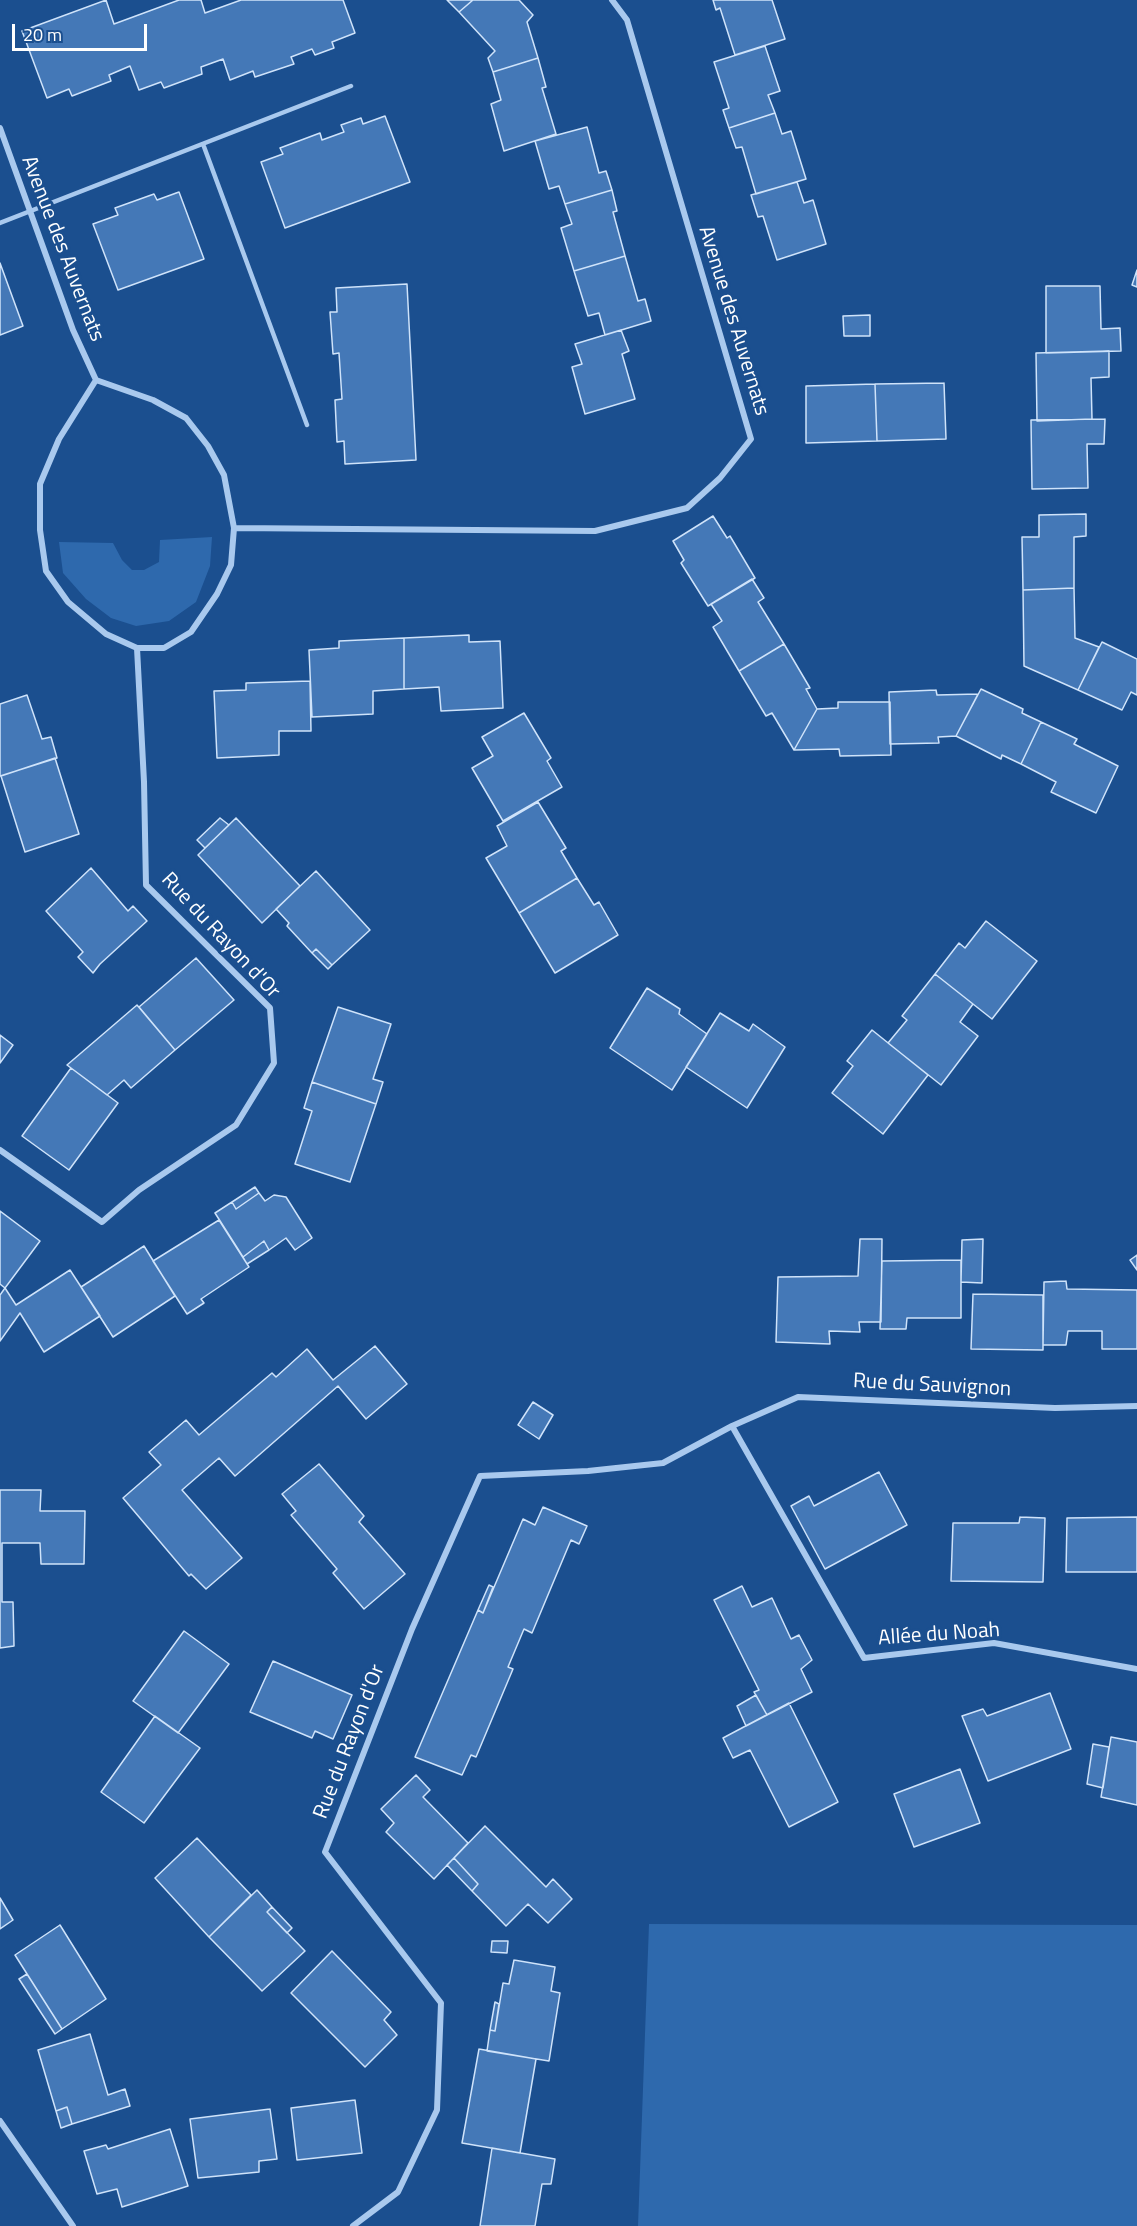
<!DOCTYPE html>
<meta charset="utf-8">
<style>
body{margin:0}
#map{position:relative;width:1137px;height:2226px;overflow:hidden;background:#1b4f8f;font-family:"Titillium Web",sans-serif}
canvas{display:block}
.scale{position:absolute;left:12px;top:24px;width:135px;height:27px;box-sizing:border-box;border:3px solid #fff;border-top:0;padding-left:8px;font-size:18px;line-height:21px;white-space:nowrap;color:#fff;-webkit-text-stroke:4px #1b4f8f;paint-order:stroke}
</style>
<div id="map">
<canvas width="1137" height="2226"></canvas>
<div class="scale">20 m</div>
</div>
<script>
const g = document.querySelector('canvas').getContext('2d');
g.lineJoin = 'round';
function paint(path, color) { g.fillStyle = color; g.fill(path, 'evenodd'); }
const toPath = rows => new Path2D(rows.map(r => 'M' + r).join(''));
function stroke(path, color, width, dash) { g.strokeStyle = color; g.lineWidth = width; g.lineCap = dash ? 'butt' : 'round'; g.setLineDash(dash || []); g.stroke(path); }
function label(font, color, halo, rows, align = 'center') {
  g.font = font + ' "Titillium Web",sans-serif'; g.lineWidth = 6; g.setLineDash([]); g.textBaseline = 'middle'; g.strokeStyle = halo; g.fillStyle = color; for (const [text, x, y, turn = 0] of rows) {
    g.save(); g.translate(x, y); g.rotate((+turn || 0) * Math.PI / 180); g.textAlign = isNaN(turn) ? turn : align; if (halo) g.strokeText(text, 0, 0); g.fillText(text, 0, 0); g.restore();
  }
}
paint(toPath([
 [212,537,210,566,196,602,169,621,136,626,111,618,86,599,63,573,59,542,113,543,122,560,132,570,144,570,159,562,160,540],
 [649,1924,1137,1925,1137,2226,638,2226]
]), '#2e69ad');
const building = toPath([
 [106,0,114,24,179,0,201,0,205,13,241,0,343,0,355,33,332,42,334,48,315,55,312,49,291,57,294,64,255,77,253,71,230,80,223,59,201,67,202,74,164,88,161,82,139,90,130,66,109,75,111,81,72,96,69,89,47,98,22,31,106,0],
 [447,0,473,0,459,12,447,0],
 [473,0,519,0,533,15,527,22,538,58,493,72,488,58,495,51,459,12,473,0],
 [713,0,772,0,785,39,735,55,720,8,716,10,713,0],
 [765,46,780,91,768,95,775,113,729,128,723,110,729,108,714,62,765,46],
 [538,58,546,87,542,88,556,134,504,151,491,104,501,100,493,72,538,58],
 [775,113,782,134,791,131,806,179,756,194,742,147,736,148,729,128,775,113],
 [385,116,410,182,285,228,261,162,283,154,280,148,320,133,322,140,344,132,341,125,361,118,363,124,385,116],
 [587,127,599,173,606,171,612,190,565,204,559,186,549,189,535,141,587,127],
 [797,182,804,203,813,200,826,244,777,260,763,216,758,217,751,195,797,182],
 [612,190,617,211,613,212,625,256,574,271,561,228,572,224,565,204,612,190],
 [179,192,204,259,118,290,93,224,118,215,115,208,154,194,157,200,179,192],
 [625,256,638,301,645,299,651,321,605,335,599,313,588,316,574,271,625,256],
 [0,263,23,326,0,335,0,263],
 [1137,270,1137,287,1132,285,1137,270],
 [407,284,416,460,345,464,344,441,337,442,335,400,342,399,339,353,333,354,330,312,337,312,336,288,407,284],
 [1046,286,1100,286,1101,329,1120,328,1121,351,1046,353,1046,286],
 [870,315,870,336,844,336,843,316,870,315],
 [621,330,629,351,622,354,635,399,585,414,572,367,582,364,575,344,621,330],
 [1109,351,1109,377,1091,378,1092,419,1037,421,1036,353,1109,351],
 [944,383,946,439,877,441,875,384,944,383],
 [875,384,877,441,806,443,806,386,875,384],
 [1105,419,1104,444,1087,444,1088,488,1032,489,1031,420,1105,419],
 [1086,514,1086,536,1074,537,1074,588,1023,590,1022,537,1039,537,1039,515,1086,514],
 [713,516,727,538,730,536,755,578,708,606,681,563,684,560,673,541,713,516],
 [752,579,764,598,758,602,784,644,739,671,713,627,722,621,711,604,752,579],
 [1074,588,1075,638,1099,647,1078,690,1024,666,1023,590,1074,588],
 [469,635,469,642,500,641,503,708,441,711,439,687,404,689,404,638,469,635],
 [404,638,404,689,373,691,373,714,312,717,309,650,339,648,339,641,404,638],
 [1102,642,1137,659,1137,695,1131,692,1122,710,1078,690,1102,642],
 [784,644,810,688,806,689,817,709,794,750,772,713,766,716,739,671,784,644],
 [310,681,311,731,279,731,279,755,217,758,214,691,246,690,246,683,310,681],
 [981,689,1023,709,1022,713,1041,722,1021,764,1002,755,1001,759,956,736,981,689],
 [936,690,937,695,978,694,956,736,938,737,939,743,890,744,889,692,936,690],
 [27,695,42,739,51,737,57,758,0,776,0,704,27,695],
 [838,702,890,702,891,755,840,756,839,749,794,750,817,709,838,708,838,702],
 [524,713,551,758,547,761,562,787,503,821,472,768,493,756,482,737,524,713],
 [1041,722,1077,739,1074,744,1118,766,1096,813,1051,792,1056,782,1021,764,1041,722],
 [55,758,79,834,25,852,1,776,55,758],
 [538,802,566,848,561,851,577,878,519,913,486,858,507,846,497,826,538,802],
 [220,818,229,825,205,848,197,840,220,818],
 [236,818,300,886,262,923,198,855,236,818],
 [91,868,128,911,133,906,147,921,100,964,93,973,78,957,83,952,46,911,91,868],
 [316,871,370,930,332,965,316,949,312,953,287,926,289,923,276,909,316,871],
 [577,878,594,905,599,902,618,935,555,973,519,913,577,878],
 [986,921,1037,961,992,1019,935,974,959,943,965,948,986,921],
 [316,949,332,965,328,969,312,953,316,949],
 [196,958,234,1000,175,1050,139,1007,196,958],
 [935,974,973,1004,960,1022,978,1036,941,1085,888,1043,907,1020,902,1016,935,974],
 [647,988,680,1009,679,1014,707,1034,672,1090,610,1048,647,988],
 [137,1005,175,1050,131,1088,124,1080,107,1095,67,1065,137,1005],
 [338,1007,391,1024,373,1079,383,1082,376,1104,312,1082,338,1007],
 [720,1013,749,1031,753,1024,785,1047,747,1108,686,1067,720,1013],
 [872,1030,928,1075,883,1134,832,1093,853,1066,847,1061,872,1030],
 [0,1035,13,1045,0,1063,0,1035],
 [71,1068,118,1103,69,1170,22,1136,71,1068],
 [312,1082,376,1104,350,1182,295,1164,312,1111,304,1108,312,1082],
 [255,1187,259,1193,236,1209,232,1202,255,1187],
 [259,1193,265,1201,274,1195,286,1197,312,1238,295,1250,286,1238,269,1250,264,1241,243,1257,215,1213,232,1202,236,1209,259,1193],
 [0,1211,40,1241,5,1288,0,1284,0,1211],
 [219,1220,249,1267,201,1299,204,1303,187,1314,153,1261,219,1220],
 [860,1239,882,1239,881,1322,859,1322,860,1332,829,1331,830,1344,776,1342,778,1277,858,1276,860,1239],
 [983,1239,982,1283,961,1282,962,1240,983,1239],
 [264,1241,269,1250,247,1264,243,1257,264,1241],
 [144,1246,175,1296,113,1337,81,1287,144,1246],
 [1137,1255,1137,1270,1130,1260,1137,1255],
 [961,1260,961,1318,907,1318,906,1329,880,1329,882,1261,961,1260],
 [70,1270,100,1316,44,1352,20,1313,0,1341,0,1295,5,1288,16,1305,70,1270],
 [1066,1281,1067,1289,1137,1290,1137,1349,1102,1349,1102,1331,1068,1331,1066,1345,1043,1345,1044,1282,1066,1281],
 [973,1294,1043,1295,1043,1350,971,1349,973,1294],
 [375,1346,407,1384,366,1419,338,1386,235,1476,219,1458,182,1490,242,1558,206,1589,191,1574,189,1576,123,1498,161,1465,149,1452,186,1420,199,1435,272,1373,276,1377,307,1349,333,1380,375,1346],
 [533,1402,553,1415,539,1439,518,1425,533,1402],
 [319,1464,364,1516,359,1522,405,1574,364,1609,333,1573,337,1569,291,1515,296,1511,282,1494,319,1464],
 [879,1472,907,1525,825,1569,791,1506,809,1496,814,1506,879,1472],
 [0,1490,41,1490,40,1511,85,1511,84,1564,41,1564,40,1543,2,1543,2,1602,13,1602,14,1646,0,1648,0,1490],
 [543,1507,587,1526,579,1544,571,1540,532,1633,524,1629,508,1667,513,1669,476,1757,471,1755,462,1775,415,1757,478,1610,483,1613,523,1519,535,1525,543,1507],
 [1020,1517,1045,1518,1043,1582,951,1581,953,1523,1019,1523,1020,1517],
 [1137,1517,1137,1572,1066,1572,1067,1518,1137,1517],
 [489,1585,493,1587,483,1613,478,1610,489,1585],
 [742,1586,752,1607,772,1598,791,1639,799,1635,812,1660,801,1669,812,1692,767,1715,754,1692,759,1690,714,1600,742,1586],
 [184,1631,229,1664,178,1733,133,1701,184,1631],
 [273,1661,352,1695,333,1739,315,1731,312,1738,250,1712,273,1661],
 [1050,1693,1071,1749,988,1781,962,1716,983,1709,987,1716,1050,1693],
 [756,1695,767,1715,746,1726,737,1706,756,1695],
 [789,1703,838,1802,789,1827,750,1750,733,1758,723,1738,789,1703],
 [155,1716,200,1748,144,1823,101,1792,155,1716],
 [1111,1737,1137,1742,1137,1805,1101,1797,1111,1737],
 [1093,1744,1109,1747,1103,1788,1087,1784,1093,1744],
 [960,1769,980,1823,914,1847,894,1794,960,1769],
 [416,1775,430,1790,423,1797,468,1843,434,1879,386,1832,394,1823,381,1809,416,1775],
 [485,1826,546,1887,553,1879,572,1899,548,1923,528,1904,506,1926,472,1891,478,1884,454,1858,485,1826],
 [197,1838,251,1895,209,1937,155,1878,197,1838],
 [454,1858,478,1884,472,1891,447,1865,454,1858],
 [257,1890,272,1907,267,1912,305,1951,262,1991,209,1937,257,1890],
 [0,1898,13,1920,0,1929,0,1898],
 [272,1907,292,1928,287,1933,267,1912,272,1907],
 [60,1925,106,1999,62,2029,15,1955,60,1925],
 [492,1941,508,1941,507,1953,491,1952,492,1941],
 [332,1951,391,2012,384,2020,397,2035,365,2067,291,1993,332,1951],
 [514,1960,555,1967,551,1991,560,1993,549,2061,487,2051,490,2030,495,2031,503,1983,509,1984,514,1960],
 [27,1974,62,2029,55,2034,19,1979,27,1974],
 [495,2002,499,2004,495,2031,490,2030,495,2002],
 [90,2034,108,2095,125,2089,130,2106,72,2124,67,2107,56,2111,38,2050,90,2034],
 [479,2049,536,2059,520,2153,462,2143,479,2049],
 [355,2100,362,2153,297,2160,291,2108,355,2100],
 [67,2107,72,2124,61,2128,56,2111,67,2107],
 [270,2109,277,2159,259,2161,259,2172,198,2178,190,2119,270,2109],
 [170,2129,188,2186,122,2207,117,2189,97,2194,84,2151,106,2145,108,2149,170,2129],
 [492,2148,555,2159,551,2184,542,2184,535,2226,480,2226,492,2148]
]);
paint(building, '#4478b7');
stroke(building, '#cfe3fa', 1.5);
stroke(toPath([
 [203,144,307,425],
 [0,223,351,86]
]), '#a9c9ee', 4.5);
stroke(toPath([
 [0,128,73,330,96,380],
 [96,380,153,400,186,418,208,446,224,475,234,528,231,565,217,594,191,632,164,648,137,648,106,634,68,602,46,571,40,530,40,484,59,439,96,380],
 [234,528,595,531,687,508,720,478,751,439,627,20,612,0],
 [0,1150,102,1222,139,1190,236,1125,274,1063,270,1008,146,885,144,782,137,648],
 [732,1426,864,1658,994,1643,1137,1669],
 [0,2121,73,2226],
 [353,2226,398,2192,437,2110,441,2003,325,1852,412,1629,480,1476,588,1471,663,1463,732,1426,798,1397,1055,1408,1137,1406]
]), '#a9c9ee', 6);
label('21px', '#fff', '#1b4f8f', [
 ["Avenue des Auvernats",62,249,69],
 ["Avenue des Auvernats",733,321,73],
 ["Rue du Rayon d'Or",220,936,47],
 ["Rue du Sauvignon",932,1386,3],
 ["Allée du Noah",939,1635,-4],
 ["Rue du Rayon d'Or",350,1742,-69]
]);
</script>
